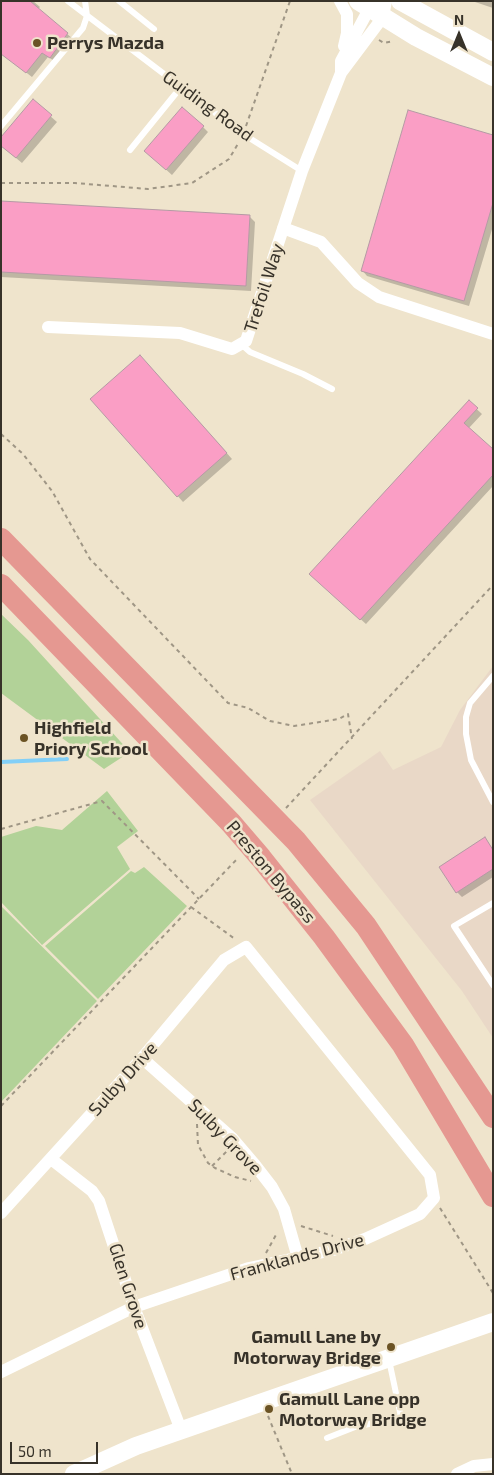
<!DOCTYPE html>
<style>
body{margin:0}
#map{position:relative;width:494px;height:1475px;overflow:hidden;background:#efe4cc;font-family:"Exo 2",sans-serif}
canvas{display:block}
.frame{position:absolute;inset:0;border:2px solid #373229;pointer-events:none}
.north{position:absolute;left:434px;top:10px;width:50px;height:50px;-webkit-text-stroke:4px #efe4cc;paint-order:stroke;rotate:0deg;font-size:14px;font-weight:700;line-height:20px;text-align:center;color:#373229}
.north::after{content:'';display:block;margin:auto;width:18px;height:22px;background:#373229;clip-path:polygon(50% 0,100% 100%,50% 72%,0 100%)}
.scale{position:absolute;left:10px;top:1442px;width:88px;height:22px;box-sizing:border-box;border:2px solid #373229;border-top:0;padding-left:6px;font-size:15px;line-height:18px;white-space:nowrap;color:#373229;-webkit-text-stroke:4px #efe4cc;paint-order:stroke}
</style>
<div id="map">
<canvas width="494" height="1475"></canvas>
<div class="frame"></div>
<div class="north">N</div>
<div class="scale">50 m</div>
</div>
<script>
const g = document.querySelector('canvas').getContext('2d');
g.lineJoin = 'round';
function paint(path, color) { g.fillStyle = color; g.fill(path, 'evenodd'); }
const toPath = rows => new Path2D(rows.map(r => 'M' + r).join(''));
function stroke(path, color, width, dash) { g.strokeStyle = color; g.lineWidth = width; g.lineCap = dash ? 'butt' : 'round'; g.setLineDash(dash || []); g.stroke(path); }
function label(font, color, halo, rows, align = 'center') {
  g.font = font + ' "Exo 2",sans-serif'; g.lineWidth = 5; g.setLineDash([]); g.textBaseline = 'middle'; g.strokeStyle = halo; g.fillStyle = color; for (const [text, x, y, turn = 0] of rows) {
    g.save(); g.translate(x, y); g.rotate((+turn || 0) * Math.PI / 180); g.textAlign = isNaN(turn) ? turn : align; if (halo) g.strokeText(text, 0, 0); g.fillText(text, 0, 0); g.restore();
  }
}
paint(toPath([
 [493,666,493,1038,462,991,310,800,380,751,393,770,441,747,460,710]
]), '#e9d8c7');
paint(toPath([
 [1,614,28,640,130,752,104,769,1,693],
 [107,791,138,831,117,847,130,869,42,945,1,902,1,837,36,826,62,830],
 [144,867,187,906,98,999,45,946,131,871,135,873],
 [1,906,97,1001,1,1102]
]), '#b2d298');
paint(toPath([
 [1,1,33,1,40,7,38,9,73,39,56,62,48,57,32,77,1,53],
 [472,1,493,1,493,8],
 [33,101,57,122,22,163,4,148],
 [203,127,208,132,172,175,151,156],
 [493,136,493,226,469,306,367,276,362,270],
 [1,202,249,216,255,222,251,291,1,277],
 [146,362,232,459,183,502,92,399],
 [469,402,482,414,468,429,493,451,493,486,366,624,316,579],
 [485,839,493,849,493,877,462,897,457,892]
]), '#0003');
stroke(toPath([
 [1,762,67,759]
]), '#82cff7', 4);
const building = toPath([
 [1,1,30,1,68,33,50,58,42,53,26,73,1,54,1,1],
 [33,99,52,115,16,158,1,146,1,137,33,99],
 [182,107,204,126,166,170,144,151,182,107],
 [408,110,493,135,493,203,464,301,361,271,408,110],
 [1,201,250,215,246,286,1,272,1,201],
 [140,355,227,453,177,497,90,399,140,355],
 [469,400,478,408,464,423,493,449,493,475,360,620,309,574,469,400],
 [485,837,493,850,493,869,456,893,439,867,485,837]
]);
paint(building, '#fa9ec5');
stroke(building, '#b49aa4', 1);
stroke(toPath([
 [379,40,384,43,394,41],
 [246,126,290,1],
 [1,183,75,183,148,189,192,183,229,159,239,142],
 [1,434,23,454,52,491,90,559,228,703,248,708,270,721,294,726,339,719,348,714,352,739],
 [286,808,493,585],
 [1,829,102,801,199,899],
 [191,907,235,939],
 [1,1106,238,858],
 [197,1124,198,1145,208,1163,215,1168,235,1177,251,1181],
 [212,1166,228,1150],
 [440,1208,493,1293],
 [301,1226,333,1236],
 [266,1253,277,1233],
 [268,1416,292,1474]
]), '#9f9685', 2, [4, 4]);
stroke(toPath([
 [68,1,243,134,302,171],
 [119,1,154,29],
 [1,126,83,28,87,16,85,1],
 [130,150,181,87],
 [241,344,250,352,303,374,332,389],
 [493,676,470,703,466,717,466,734,471,760,493,802],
 [493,903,454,926,493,985],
 [327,1438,355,1427,401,1417,389,1360]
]), '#fff', 6);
stroke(toPath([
 [340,1,347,14,347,33,344,46],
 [341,73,341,61,369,9,376,4],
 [283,228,321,242,358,283,379,297,493,334],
 [48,327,180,333,232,349,246,341,302,171,341,73,383,17,386,1],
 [142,1058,232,1138,255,1165,272,1187,284,1209,298,1258],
 [51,1159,92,1191,99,1201,134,1307,181,1430],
 [1,1213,142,1058,224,960,246,947,430,1175,434,1198,420,1214,365,1239,333,1250,249,1268,134,1307,1,1372],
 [457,1474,474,1466,493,1464]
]), '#fff', 12);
stroke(toPath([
 [358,1,416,37,493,77],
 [400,1,493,52],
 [74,1474,136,1446,493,1322]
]), '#fff', 18);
stroke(toPath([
 [1,539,296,841,366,926,493,1117],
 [1,585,231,823,261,858,324,937,403,1045,493,1196]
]), '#e59891', 22);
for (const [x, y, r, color] of [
 [37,43,5,"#6b5324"],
 [24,738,5,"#6b5324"],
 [391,1347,5,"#6b5324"],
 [269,1409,5,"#6b5324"]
]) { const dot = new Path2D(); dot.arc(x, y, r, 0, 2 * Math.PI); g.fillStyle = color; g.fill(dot); stroke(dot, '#efe4cc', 2); }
label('bold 18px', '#373229', '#efe4cc', [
 ["Perrys Mazda",47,43],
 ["Highfield",34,728],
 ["Priory School",34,749],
 ["Gamull Lane by",381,1337,"right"],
 ["Motorway Bridge",381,1358,"right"],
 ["Gamull Lane opp",279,1399],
 ["Motorway Bridge",279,1420]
], 'left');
label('18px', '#373229', '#efe4cc', [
 ["Guiding Road",208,106,36],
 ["Trefoil Way",264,288,-72],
 ["Preston Bypass",271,872,50],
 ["Sulby Drive",123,1079,-48],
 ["Sulby Grove",225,1137,46],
 ["Franklands Drive",297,1257,-15],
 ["Glen Grove",128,1286,72]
]);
</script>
